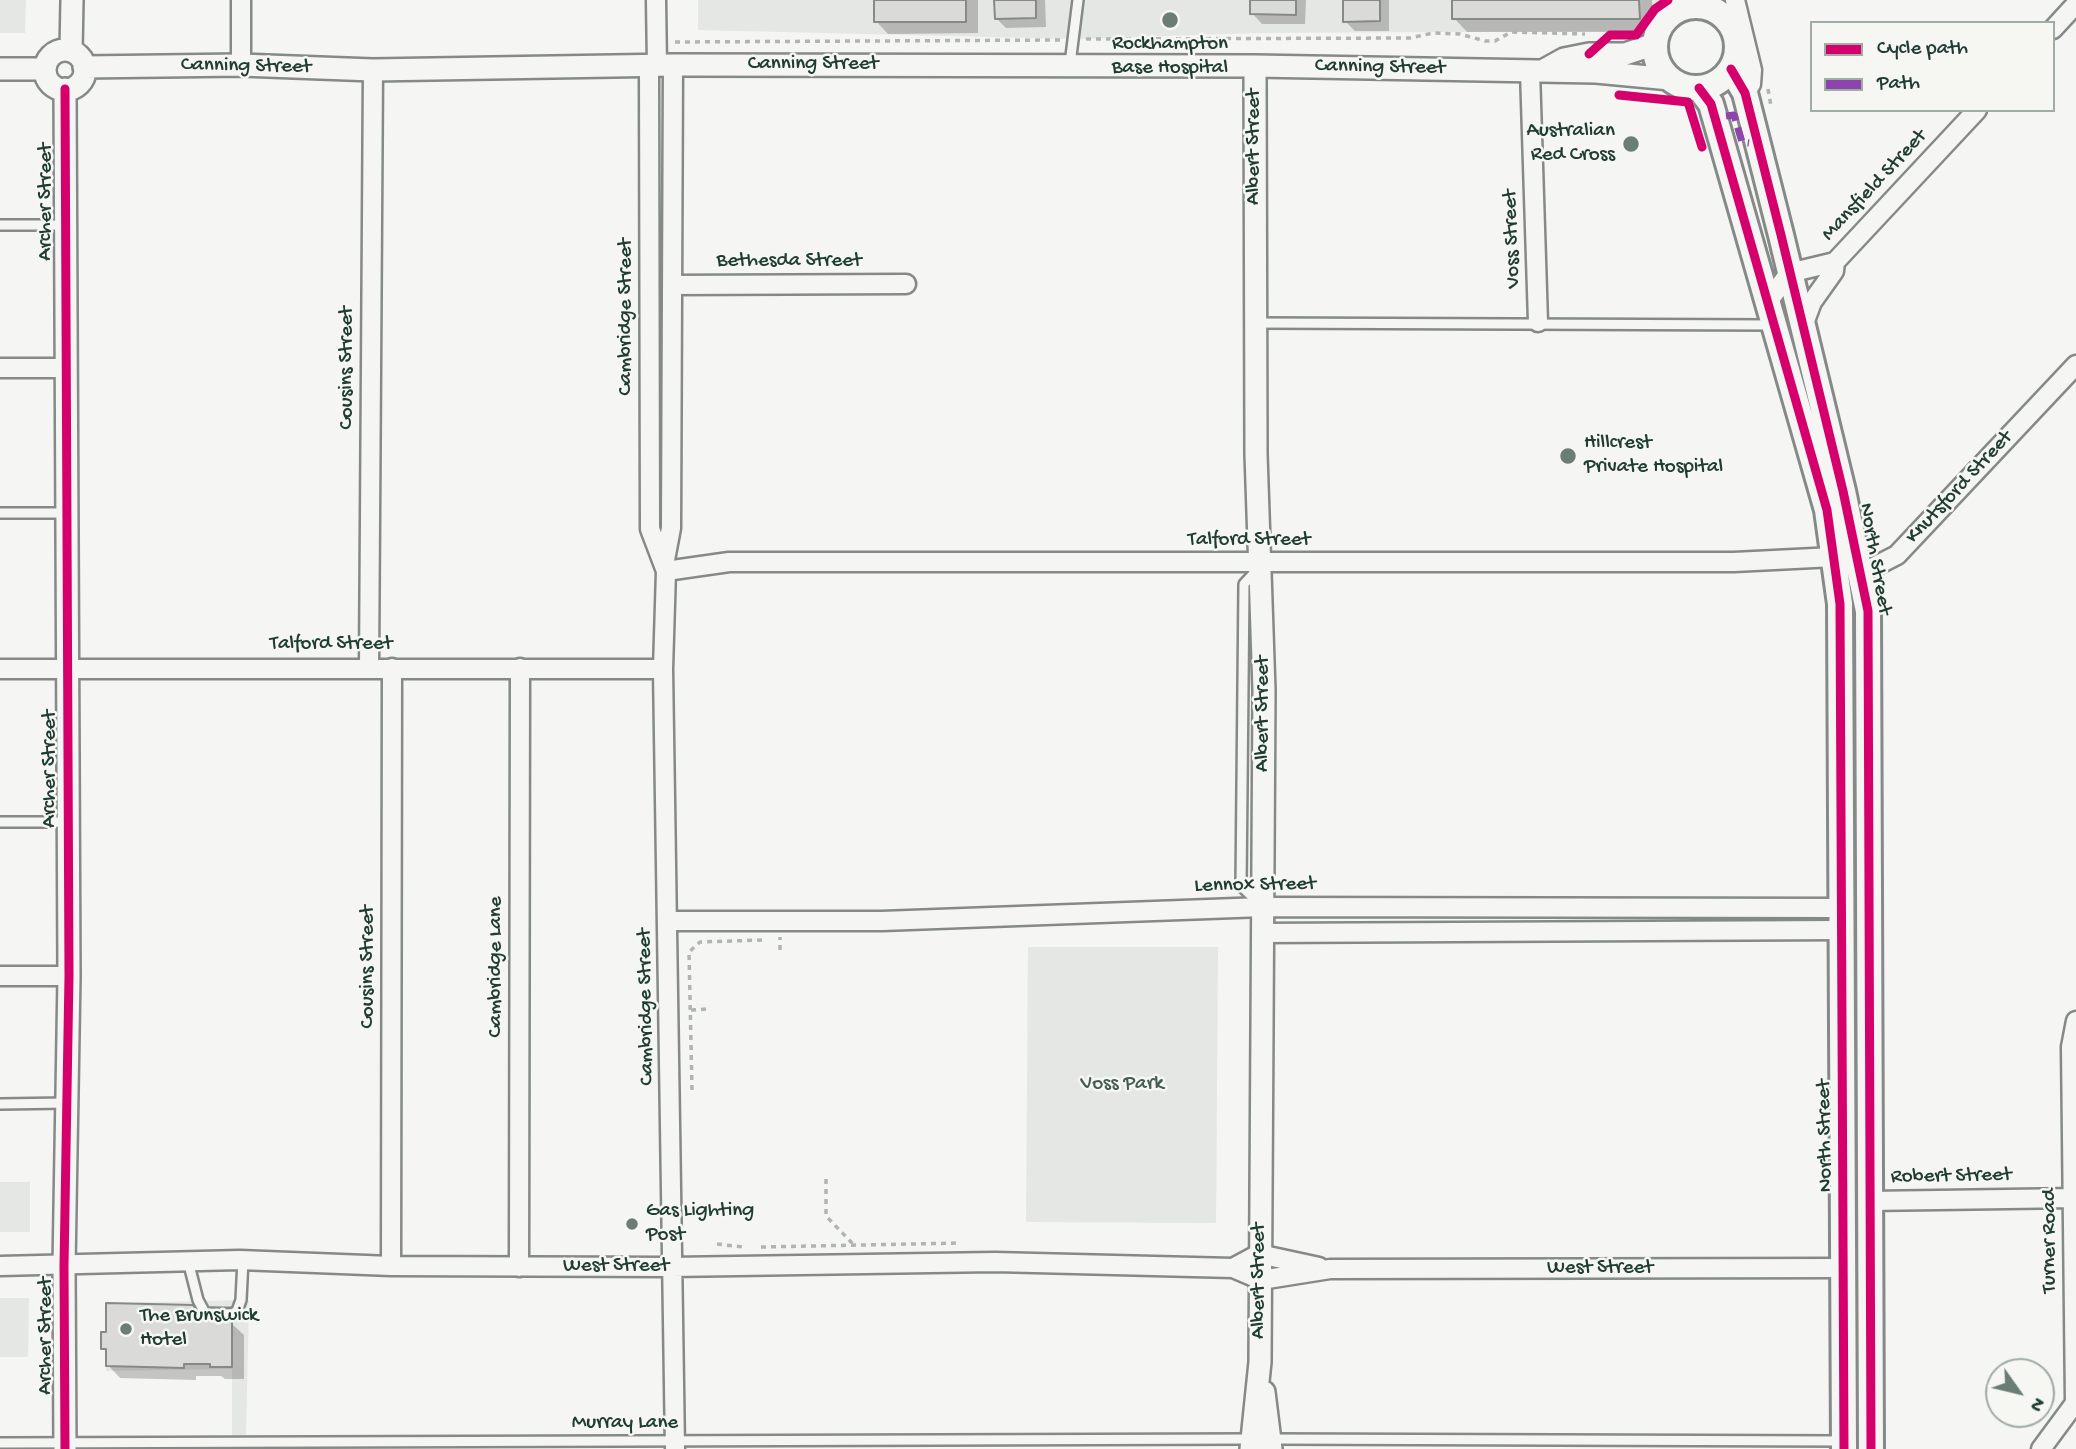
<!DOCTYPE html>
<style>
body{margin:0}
#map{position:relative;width:2076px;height:1449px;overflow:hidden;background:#f5f5f3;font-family:"Gochi Hand",sans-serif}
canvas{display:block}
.legend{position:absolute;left:1810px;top:21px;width:245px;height:91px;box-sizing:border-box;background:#f6f6f2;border:2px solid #a0aca6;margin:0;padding:9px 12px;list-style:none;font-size:21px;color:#1f3d34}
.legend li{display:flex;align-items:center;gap:14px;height:35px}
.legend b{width:35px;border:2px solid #a0aca6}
.north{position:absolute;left:1985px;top:1358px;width:70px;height:70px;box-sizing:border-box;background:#f6f6f2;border:2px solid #a0aca6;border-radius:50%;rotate:124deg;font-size:19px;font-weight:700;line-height:28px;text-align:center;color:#1f3d34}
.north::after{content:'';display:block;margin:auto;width:24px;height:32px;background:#6a7d77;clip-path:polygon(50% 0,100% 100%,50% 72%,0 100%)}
</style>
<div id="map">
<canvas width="2076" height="1449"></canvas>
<ul class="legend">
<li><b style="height:9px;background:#d6006c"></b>Cycle path</li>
<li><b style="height:9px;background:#8e44ad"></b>Path</li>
</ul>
<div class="north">N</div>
</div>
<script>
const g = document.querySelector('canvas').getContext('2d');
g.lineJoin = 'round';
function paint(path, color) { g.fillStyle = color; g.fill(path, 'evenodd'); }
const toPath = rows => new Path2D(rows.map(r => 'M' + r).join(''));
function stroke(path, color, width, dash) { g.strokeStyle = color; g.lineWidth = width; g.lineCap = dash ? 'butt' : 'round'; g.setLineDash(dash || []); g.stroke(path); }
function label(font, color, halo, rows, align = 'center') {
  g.font = font + ' "Gochi Hand",sans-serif'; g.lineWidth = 5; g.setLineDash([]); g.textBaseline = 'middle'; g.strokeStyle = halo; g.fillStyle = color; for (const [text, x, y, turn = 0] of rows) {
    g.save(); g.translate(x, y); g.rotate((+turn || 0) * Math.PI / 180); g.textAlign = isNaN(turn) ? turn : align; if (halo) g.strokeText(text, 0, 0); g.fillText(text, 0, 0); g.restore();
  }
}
paint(toPath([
 [0,0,26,0,25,33,0,33],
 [698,0,1661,0,1648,10,1635,31,1260,33,1075,39,698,30],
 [0,1182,30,1182,30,1232,0,1232],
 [0,1298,29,1298,28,1357,0,1357],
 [249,1300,246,1435,232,1435,232,1369,106,1371,106,1303]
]), '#e5e7e4');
paint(toPath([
 [1028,947,1218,947,1216,1223,1026,1222]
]), '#e4e7e3');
paint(toPath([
 [875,0,978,0,978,33,888,34,876,21],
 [996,0,1045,0,1046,27,1006,28,996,18],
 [1252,0,1306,0,1305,24,1262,24,1252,13],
 [1344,0,1389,0,1389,31,1355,31,1345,21],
 [1454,0,1652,0,1653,32,1467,32,1454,18],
 [231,1306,240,1316,221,1315,212,1307],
 [192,1307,206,1321,231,1323,244,1335,244,1379,225,1379,221,1376,196,1376,196,1380,120,1378,108,1365,108,1354,103,1348]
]), '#0003');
const building = toPath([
 [874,0,966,0,966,22,874,22,874,0],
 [994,0,1036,0,1036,18,995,19,994,0],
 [1250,0,1296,0,1296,15,1250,14,1250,0],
 [1343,0,1380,0,1380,21,1343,22,1343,0],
 [1452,0,1639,0,1640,19,1452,19,1452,0],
 [106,1303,193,1305,202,1319,232,1321,232,1367,210,1367,210,1364,184,1364,184,1368,106,1366,106,1349,101,1349,101,1332,106,1332,106,1303]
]);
paint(building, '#dadbd9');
stroke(building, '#858a88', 2);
const service = toPath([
 [1070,64,1078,0],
 [0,225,64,225],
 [1257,323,1772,325],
 [0,513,66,513],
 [1257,570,1244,584,1241,886,1259,903],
 [0,822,68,822],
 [0,1104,67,1103],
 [188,1261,198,1300,205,1313,232,1314,237,1311,241,1300,243,1260],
 [1271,1439,1842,1441],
 [0,1443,1251,1439]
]);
const minor = toPath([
 [656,0,657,66],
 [1735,0,1752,70,1751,84,1745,93],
 [2053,29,2076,4],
 [241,65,241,0],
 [649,66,650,529,666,571,663,669,675,1449],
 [1530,71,1538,322],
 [673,285,906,284],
 [1768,302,1789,273,1835,262],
 [1803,326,1812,302,1834,271,1835,262,1977,110],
 [0,368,66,368],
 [664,565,671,528,673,65],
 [666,571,729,562,1734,562,1834,557],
 [1862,573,1897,555,2076,365],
 [369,668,373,70],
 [0,669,663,669],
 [669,921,882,921,1263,907,1842,908],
 [1263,933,1842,930],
 [0,976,69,976],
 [1869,1201,2076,1198],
 [0,1266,240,1260,391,1266,672,1267,995,1262,1233,1268,1261,1280,1330,1269,1845,1268],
 [391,1266,392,668],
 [519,1267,520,668],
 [1233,1268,1259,1254,1319,1267],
 [2041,1449,2075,1403,2071,1047,2076,1021]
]);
const tertiary = toPath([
 '45 70a20 20 0 1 1 40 0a20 20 0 1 1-40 0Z',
 [71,51,72,0],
 [84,67,241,65,373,70,673,65,1255,66,1596,72,1670,79],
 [0,69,45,69],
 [1546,69,1564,59,1589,54,1625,54,1655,44],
 [65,89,69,976,64,1266,65,1449],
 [1264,1392,1271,1449],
 [1251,1449,1260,1362,1264,690,1256,454,1255,66]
]);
const secondary = toPath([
 '1655 47a41 41 0 1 1 82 0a41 41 0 1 1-82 0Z',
 [1731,69,1745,93,1781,235,1843,491,1868,611,1871,1449],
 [1699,88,1711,104,1827,510,1840,604,1844,1449]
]);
stroke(service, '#858a88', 14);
stroke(minor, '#858a88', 23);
stroke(tertiary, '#858a88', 26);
stroke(secondary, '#858a88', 30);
stroke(toPath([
 [1086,39,1410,38,1433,33,1460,34,1485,41,1495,41,1511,32,1585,34],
 [675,42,1061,40],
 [1768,89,1771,106],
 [780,950,780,937],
 [691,1010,708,1009],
 [692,1090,689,952,700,942,762,940],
 [826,1179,826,1216,853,1244],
 [717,1244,743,1247],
 [761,1247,960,1243]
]), '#b0b4b2', 3.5, [5, 5]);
stroke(service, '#f5f5f3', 9);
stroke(minor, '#f5f5f3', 18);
stroke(tertiary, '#f5f5f3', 21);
stroke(secondary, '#f5f5f3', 24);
stroke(toPath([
 [1726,116,1734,115,1742,142,1749,143]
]), '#8e44ad', 7, [14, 7]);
stroke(toPath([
 [1589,54,1610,35,1636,35,1655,9,1668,0],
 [1731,69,1745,93,1781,235,1843,491,1868,611,1871,1449],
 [1699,88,1711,104,1827,510,1840,604,1844,1449],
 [65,89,69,976,64,1266,65,1449],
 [1619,95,1688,102,1702,147]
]), '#d6006c', 9);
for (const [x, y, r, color] of [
 [1170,20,9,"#6a7d77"],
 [1631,144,9,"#6a7d77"],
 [1568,456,9,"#6a7d77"],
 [632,1224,7,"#6a7d77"],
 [126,1329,7,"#6a7d77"]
]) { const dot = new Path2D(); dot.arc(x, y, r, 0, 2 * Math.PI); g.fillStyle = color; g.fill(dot); stroke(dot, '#f6f6f2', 2.5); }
label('21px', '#1f3d34', '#f6f6f2', [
 ["Rockhampton",1170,45,"center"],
 ["Base Hospital",1170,69,"center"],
 ["Australian",1615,132,"right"],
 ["Red Cross",1615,156,"right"],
 ["Hillcrest",1584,444],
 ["Private Hospital",1584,468],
 ["Gas Lighting",646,1212],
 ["Post",646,1236],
 ["The Brunswick",140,1317],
 ["Hotel",140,1341]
], 'left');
label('21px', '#1f3d34', '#f6f6f2', [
 ["Canning Street",813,65],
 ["Canning Street",246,67,1],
 ["Canning Street",1380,68,1],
 ["Albert Street",1255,147,-90],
 ["Mansfield Street",1875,186,-47],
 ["Archer Street",47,202,-90],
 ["Voss Street",1513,239,-92],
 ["Bethesda Street",789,262],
 ["Cambridge Street",627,317,-90],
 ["Cousins Street",348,368,-90],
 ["Knutsford Street",1960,488,-47],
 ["Talford Street",1249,541],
 ["North Street",1874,559,80],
 ["Talford Street",331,645],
 ["Albert Street",1264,714,-90],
 ["Archer Street",51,769,-90],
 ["Lennox Street",1255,886,-1],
 ["Cousins Street",369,967,-90],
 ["Cambridge Lane",497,967,-90],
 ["Cambridge Street",647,1007,-91],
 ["North Street",1826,1136,-91],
 ["Robert Street",1951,1177,-1],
 ["Turner Road",2051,1241,-90],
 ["West Street",616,1267],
 ["West Street",1600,1269],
 ["Albert Street",1260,1281,-90],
 ["Archer Street",47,1336,-90],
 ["Murray Lane",625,1424]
]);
label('21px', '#445d54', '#f6f6f2', [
 ["Voss Park",1122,1085]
]);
</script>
